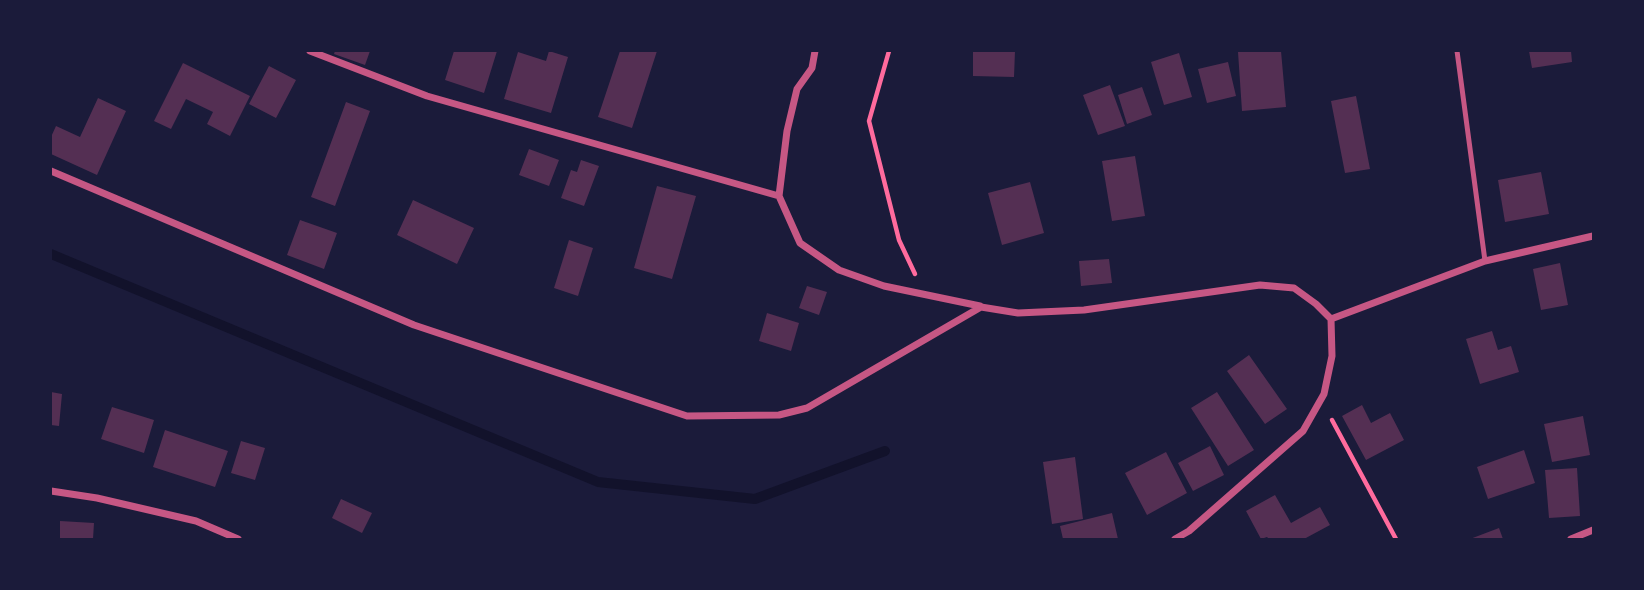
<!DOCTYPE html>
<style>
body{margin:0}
#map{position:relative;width:1644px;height:590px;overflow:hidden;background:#1b1b3a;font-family:Merriweather,serif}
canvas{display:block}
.frame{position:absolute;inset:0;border:52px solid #1b1b3a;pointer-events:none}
</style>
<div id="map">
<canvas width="1644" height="590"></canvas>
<div class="frame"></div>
</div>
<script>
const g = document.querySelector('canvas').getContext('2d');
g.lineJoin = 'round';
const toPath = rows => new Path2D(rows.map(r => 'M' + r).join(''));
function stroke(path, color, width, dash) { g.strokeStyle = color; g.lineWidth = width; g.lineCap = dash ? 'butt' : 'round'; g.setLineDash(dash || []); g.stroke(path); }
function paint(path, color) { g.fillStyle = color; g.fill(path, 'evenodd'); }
stroke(toPath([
 [51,254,598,482,755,499,885,451]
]), '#12122b', 10);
paint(toPath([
 [335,51,370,51,365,65,334,54],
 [454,51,497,51,484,93,445,80],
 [549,51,568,57,551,113,504,99,518,52,546,61],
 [620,51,657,51,632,128,598,117],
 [973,51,1015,51,1014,77,973,76],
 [1281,51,1286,107,1242,111,1238,52],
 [1529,51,1571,51,1572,62,1532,68],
 [1179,53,1192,97,1164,105,1151,62],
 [1228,62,1236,96,1207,103,1198,69],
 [183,63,250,96,230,136,207,124,213,112,186,99,171,129,154,121],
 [269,66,296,80,276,118,249,104],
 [1110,85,1125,126,1098,135,1083,95],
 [1142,87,1152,115,1127,124,1118,95],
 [1356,96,1370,169,1345,173,1331,101],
 [98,98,126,111,97,175,51,154,51,137,56,126,80,137],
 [346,102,370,111,335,206,311,197],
 [529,149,559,160,549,186,519,175],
 [1135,156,1145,216,1112,221,1102,161],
 [581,160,599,166,584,206,561,198,571,170,577,172],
 [1541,172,1549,214,1505,222,1498,180],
 [1030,182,1044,233,1002,245,988,193],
 [657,186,696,196,672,279,634,268],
 [413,200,474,228,457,264,397,235],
 [300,220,337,233,324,269,287,255],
 [569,240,593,248,578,296,554,288],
 [1109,259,1112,283,1081,286,1079,261],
 [1560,263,1568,305,1541,310,1533,269],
 [807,286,827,292,819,315,799,308],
 [767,313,799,323,791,351,759,341],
 [1492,331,1498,350,1511,346,1519,372,1480,384,1466,339],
 [1249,355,1287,409,1265,424,1227,371],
 [51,392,62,394,59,426,51,425],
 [1217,392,1254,450,1228,466,1191,408],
 [1362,405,1371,423,1390,413,1404,440,1366,460,1342,416],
 [112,407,154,420,144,453,101,439],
 [1583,416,1590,455,1552,462,1544,424],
 [165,430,228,451,215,487,153,467],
 [241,441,265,448,255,480,231,473],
 [1210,446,1224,475,1193,491,1178,463],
 [1524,450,1535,483,1488,499,1477,467],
 [1166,452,1187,493,1147,515,1125,473],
 [1075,457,1083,519,1052,524,1043,462],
 [1577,468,1580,516,1549,518,1545,470],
 [1275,495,1291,523,1320,507,1330,525,1304,539,1269,539,1267,537,1261,539,1246,511],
 [341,499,372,513,362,533,332,518],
 [1112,513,1118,539,1063,539,1060,526],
 [60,521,94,523,93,539,60,539],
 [1499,528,1503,539,1470,539]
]), '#542f53');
stroke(toPath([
 [889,51,869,121,899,240,915,274],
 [1332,420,1396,539]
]), '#ff6b9d', 4.5);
stroke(toPath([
 [1457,51,1485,261]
]), '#c65784', 5);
stroke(toPath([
 [310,51,427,96,779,196],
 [815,51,812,68,797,89,787,131,779,196,800,243,839,270,884,286,980,306],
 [51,171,414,325,687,416,779,415,807,408,981,307,1018,313,1084,310,1260,285,1294,288,1316,304,1331,319,1485,261,1593,236],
 [51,491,97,498,196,521,238,539],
 [1175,539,1189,531,1303,431,1324,394,1332,356,1331,319],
 [1571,539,1593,530]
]), '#c65784', 7);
</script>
